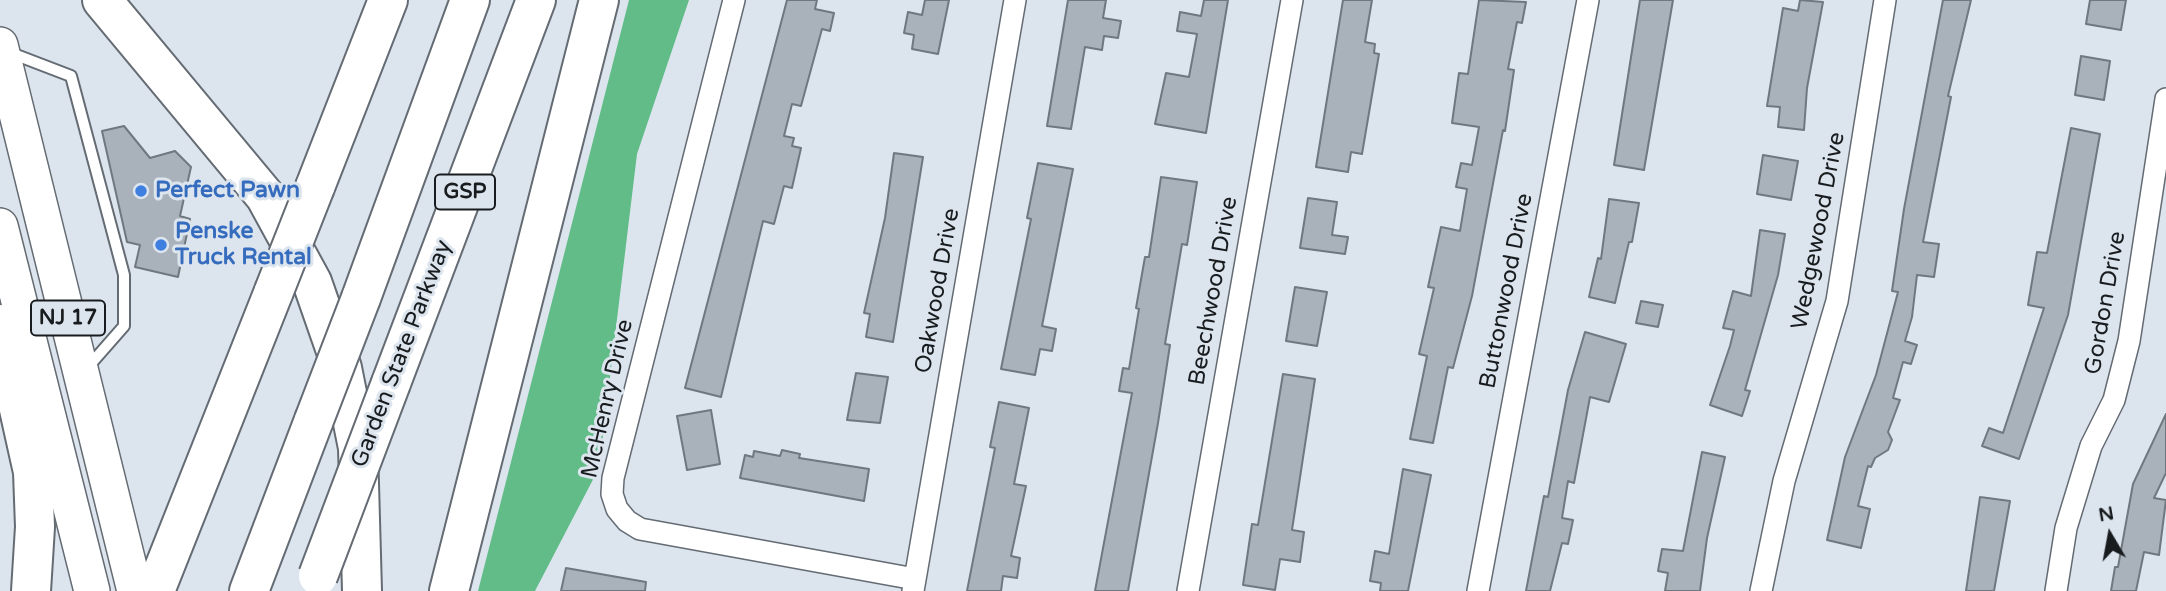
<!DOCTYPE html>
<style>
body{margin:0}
#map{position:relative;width:2166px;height:591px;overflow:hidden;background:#dce5ee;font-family:"Varela Round",sans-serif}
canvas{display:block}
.north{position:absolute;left:2075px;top:500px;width:70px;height:70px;-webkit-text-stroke:5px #dce5ee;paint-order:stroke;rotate:350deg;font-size:19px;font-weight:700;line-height:28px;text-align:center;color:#191c1f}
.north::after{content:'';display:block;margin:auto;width:24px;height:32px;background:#191c1f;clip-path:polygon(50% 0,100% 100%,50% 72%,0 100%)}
</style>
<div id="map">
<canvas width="2166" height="591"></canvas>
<div class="north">N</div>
</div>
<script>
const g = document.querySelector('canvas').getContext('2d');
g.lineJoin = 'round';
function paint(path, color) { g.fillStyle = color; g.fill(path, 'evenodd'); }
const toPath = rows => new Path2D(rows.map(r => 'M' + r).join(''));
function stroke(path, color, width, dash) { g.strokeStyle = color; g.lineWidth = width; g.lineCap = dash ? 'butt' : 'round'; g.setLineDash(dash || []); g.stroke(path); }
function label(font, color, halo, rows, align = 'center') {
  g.font = font + ' "Varela Round",sans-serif'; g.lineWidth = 6; g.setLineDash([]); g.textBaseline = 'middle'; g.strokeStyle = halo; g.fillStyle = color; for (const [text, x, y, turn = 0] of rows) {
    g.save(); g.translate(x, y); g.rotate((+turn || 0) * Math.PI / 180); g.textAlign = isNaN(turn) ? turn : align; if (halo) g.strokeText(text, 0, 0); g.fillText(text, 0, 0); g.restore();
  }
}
paint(toPath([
 [629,0,689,0,637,154,599,468,535,591,478,591]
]), '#62bc88');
const building = toPath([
 [787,0,817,0,815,9,834,13,830,31,822,29,801,106,792,104,784,136,794,138,792,146,801,148,792,188,784,186,774,224,763,221,721,397,685,388,787,0],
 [925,0,949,0,938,54,912,49,914,35,904,33,908,12,922,15,925,0],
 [1068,0,1106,0,1103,18,1121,21,1118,38,1104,36,1102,50,1085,47,1071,129,1047,126,1068,0],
 [1204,0,1228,0,1206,133,1155,124,1166,73,1189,77,1197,34,1177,31,1180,12,1201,16,1204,0],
 [1343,0,1372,0,1365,42,1375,44,1374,53,1379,54,1362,154,1351,152,1348,172,1316,167,1343,0],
 [1479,0,1526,2,1522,23,1517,22,1508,69,1514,70,1505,131,1503,130,1472,296,1453,368,1448,367,1433,443,1410,439,1427,356,1419,354,1434,288,1428,287,1441,227,1460,231,1467,189,1456,187,1461,163,1472,165,1479,127,1452,123,1459,73,1468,74,1479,0],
 [1640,0,1673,0,1644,170,1614,165,1640,0],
 [1800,0,1823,2,1807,88,1804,130,1778,127,1780,107,1767,106,1783,8,1798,11,1800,0],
 [1943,0,1971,0,1948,96,1951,97,1923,242,1939,244,1934,277,1917,275,1912,317,1905,341,1917,345,1911,364,1903,362,1893,398,1900,400,1888,432,1892,440,1888,450,1875,458,1871,467,1868,466,1858,506,1870,509,1861,548,1827,540,1845,457,1876,375,1898,292,1892,291,1904,209,1943,0],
 [2090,0,2126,0,2121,30,2086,24,2090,0],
 [2081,56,2110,61,2104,100,2075,95,2081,56],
 [124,126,150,158,175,151,191,167,180,216,190,219,178,277,135,267,140,245,127,242,102,131,124,126],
 [2071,128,2100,134,2068,315,2019,459,1982,446,1989,428,2003,433,2044,308,2028,305,2037,252,2047,253,2071,128],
 [894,153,923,157,893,342,866,337,870,314,864,313,885,218,894,153],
 [1763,155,1798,161,1791,200,1757,194,1763,155],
 [1038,163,1073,169,1042,326,1056,329,1052,351,1040,349,1035,375,1001,369,1031,219,1027,218,1038,163],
 [1161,177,1197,182,1187,245,1182,244,1165,344,1170,345,1158,423,1128,591,1095,591,1132,393,1119,391,1123,368,1129,369,1139,309,1136,308,1145,257,1149,257,1161,177],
 [1308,198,1337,202,1332,235,1348,237,1345,254,1300,248,1308,198],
 [1609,199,1639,203,1632,242,1629,242,1615,303,1589,297,1598,258,1601,259,1609,199],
 [1760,230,1785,234,1778,275,1745,390,1750,391,1742,416,1710,405,1730,346,1734,330,1723,328,1733,291,1751,296,1760,230],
 [1295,287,1327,292,1317,346,1286,341,1295,287],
 [1641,301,1663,305,1658,327,1636,323,1641,301],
 [1585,332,1626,344,1609,402,1590,397,1574,483,1568,481,1562,518,1573,520,1568,544,1562,543,1550,591,1526,591,1544,496,1548,497,1568,390,1585,332],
 [856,373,888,377,880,423,847,420,856,373],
 [1283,374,1315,379,1292,530,1304,532,1300,562,1280,559,1275,590,1243,585,1252,524,1258,525,1283,374],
 [999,402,1029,408,1014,484,1026,486,1011,556,1020,558,1017,578,1003,576,1001,591,967,591,995,448,990,447,999,402],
 [711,410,720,464,687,470,677,416,711,410],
 [2166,414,2166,473,2154,498,2166,500,2159,555,2144,552,2136,591,2111,591,2115,567,2118,567,2133,484,2166,414],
 [782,450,800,454,799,458,869,469,864,501,740,478,745,455,753,457,754,451,780,456,782,450],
 [1702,452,1725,457,1707,538,1700,591,1665,591,1668,573,1658,571,1662,549,1683,551,1702,452],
 [1403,469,1431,475,1408,591,1380,591,1381,583,1370,581,1375,551,1389,554,1403,469],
 [1980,497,2010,501,1994,591,1966,591,1980,497],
 [566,568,646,582,645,591,561,591,566,568]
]);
paint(building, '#a9b1ba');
stroke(building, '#6f777f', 2);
const service = toPath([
 [11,53,71,76,124,275,124,326,88,367]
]);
const minor = toPath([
 [734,0,613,478,612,494,617,509,627,521,640,529,915,579],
 [913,591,1015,0],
 [1188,591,1292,0],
 [1478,591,1588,0],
 [1761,591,1784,481,1837,301,1885,0],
 [2056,591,2066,528,2091,446,2114,400,2129,341,2166,99]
]);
const trunk = toPath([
 [0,45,135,591],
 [0,226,92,591]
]);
const motorway = toPath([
 [102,0,265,196,312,282,342,368,358,448,362,591],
 [315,187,388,0],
 [361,298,470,0],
 [0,324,33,472,35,527,31,591],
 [391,383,536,0],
 [155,591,274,291],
 [249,591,314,420],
 [449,591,599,0]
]);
stroke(service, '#646b73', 14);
stroke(minor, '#646b73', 24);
stroke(trunk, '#646b73', 38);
stroke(motorway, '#646b73', 42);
stroke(service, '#fff', 10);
stroke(minor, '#fff', 21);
stroke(trunk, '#fff', 35);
stroke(motorway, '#fff', 38);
const motorwayBridge = toPath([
 [274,291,315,187],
 [314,420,361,298],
 [318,576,391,383]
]);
stroke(motorwayBridge, '#646b73', 42, []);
stroke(motorwayBridge, '#fff', 38);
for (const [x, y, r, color] of [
 [141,191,7,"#3f7fe0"],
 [161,245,7,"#3f7fe0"]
]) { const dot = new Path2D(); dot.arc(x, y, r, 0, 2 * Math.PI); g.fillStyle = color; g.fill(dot); stroke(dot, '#dce5ee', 2.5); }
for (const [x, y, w] of [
 [465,192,60],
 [68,318,74]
]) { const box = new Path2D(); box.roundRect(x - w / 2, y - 17.5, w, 35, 5); g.fillStyle = '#dce5ee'; g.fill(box); stroke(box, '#191c1f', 2); }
label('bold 21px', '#191c1f', null, [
 ["GSP",465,192],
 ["NJ 17",68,318]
]);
label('bold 23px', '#366cbe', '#dce5ee', [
 ["Perfect Pawn",155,191],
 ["Penske",175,232],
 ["Truck Rental",175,258]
], 'left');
label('23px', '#191c1f', '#dce5ee', [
 ["Wedgewood Drive",1819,231,-79],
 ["Oakwood Drive",938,291,-80],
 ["Beechwood Drive",1214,291,-80],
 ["Buttonwood Drive",1507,291,-79],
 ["Gordon Drive",2106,303,-80],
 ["Garden State Parkway",402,354,-69],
 ["McHenry Drive",608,399,-77]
]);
</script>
